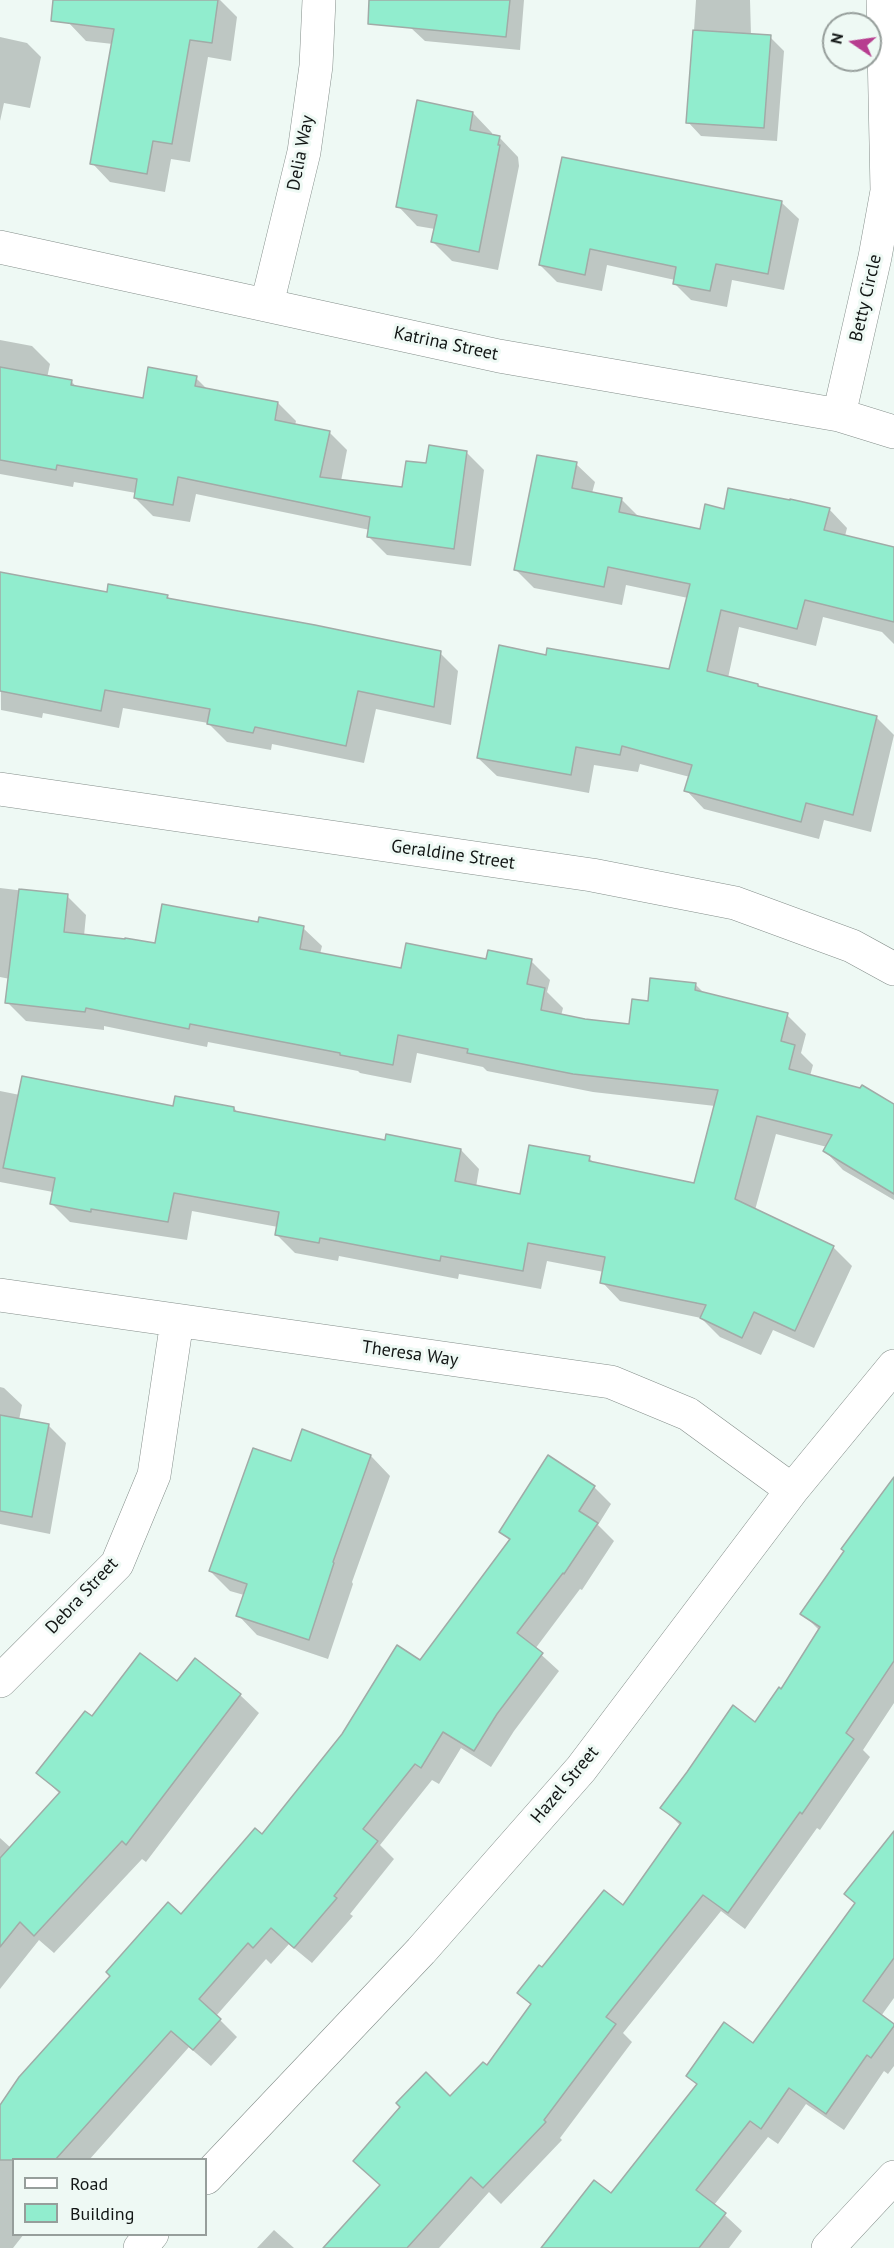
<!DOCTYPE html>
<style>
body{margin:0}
#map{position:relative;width:894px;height:2248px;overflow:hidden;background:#eef9f4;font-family:"PT Sans",sans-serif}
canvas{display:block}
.legend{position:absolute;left:12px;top:2158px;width:195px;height:78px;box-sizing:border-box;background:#eef9f4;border:2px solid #969e9b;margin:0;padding:8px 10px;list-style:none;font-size:18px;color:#121615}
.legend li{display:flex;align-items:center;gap:12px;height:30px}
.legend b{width:30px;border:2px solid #969e9b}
.north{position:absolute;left:822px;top:12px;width:60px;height:60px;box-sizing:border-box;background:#eef9f4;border:2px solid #969e9b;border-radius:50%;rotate:283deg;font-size:16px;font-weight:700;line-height:24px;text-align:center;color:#121615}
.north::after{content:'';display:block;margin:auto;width:21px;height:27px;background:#b73d8f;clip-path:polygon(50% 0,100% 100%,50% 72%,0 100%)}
</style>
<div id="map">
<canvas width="894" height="2248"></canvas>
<ul class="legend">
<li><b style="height:8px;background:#fff"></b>Road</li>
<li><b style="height:16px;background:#91edce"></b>Building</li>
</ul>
<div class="north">N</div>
</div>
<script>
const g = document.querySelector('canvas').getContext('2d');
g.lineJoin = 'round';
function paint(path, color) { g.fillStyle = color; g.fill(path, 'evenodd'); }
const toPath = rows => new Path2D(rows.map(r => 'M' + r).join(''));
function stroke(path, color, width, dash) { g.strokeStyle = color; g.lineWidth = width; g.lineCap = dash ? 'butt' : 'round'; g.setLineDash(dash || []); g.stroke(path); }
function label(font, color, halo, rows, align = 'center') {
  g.font = font + ' "PT Sans",sans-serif'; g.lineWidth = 6; g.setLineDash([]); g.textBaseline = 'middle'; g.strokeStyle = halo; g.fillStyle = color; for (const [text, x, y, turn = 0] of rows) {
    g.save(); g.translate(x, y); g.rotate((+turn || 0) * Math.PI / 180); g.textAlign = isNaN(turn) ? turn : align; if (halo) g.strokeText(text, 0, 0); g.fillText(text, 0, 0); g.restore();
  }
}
paint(toPath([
 [71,0,220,0,237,17,231,61,208,57,190,162,171,159,165,192,110,182,92,163,113,44,86,41,68,22],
 [414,0,524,0,520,50,425,41,411,28],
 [696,0,750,0,751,35,770,37,784,51,777,141,701,136,688,122],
 [0,37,27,43,41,57,30,108,4,103,0,121],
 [473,113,492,133,492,136,499,137,518,157,519,166,498,270,452,261,433,242,435,229,417,226,398,206],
 [563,159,782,203,799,219,784,290,732,280,727,307,691,300,674,283,675,280,607,265,602,291,557,282,540,265],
 [0,340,32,346,50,364,47,378,72,382,77,388,144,400,196,378,208,390,278,403,296,421,295,425,329,432,347,450,341,481,404,489,428,465,466,452,484,470,471,566,387,555,369,537,370,530,196,494,190,522,153,516,135,498,136,493,74,482,73,487,0,474],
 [576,464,595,482,592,493,621,499,640,518,701,531,725,511,829,509,847,528,845,536,894,583,894,644,882,632,823,617,816,646,739,627,728,678,757,685,761,689,877,718,894,735,871,832,824,820,819,839,704,809,686,790,690,777,640,764,638,772,594,765,589,793,497,776,478,758,547,657,670,671,688,598,626,585,622,605,534,588,516,570],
 [0,574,108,593,167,596,171,600,440,653,458,671,451,725,376,709,364,763,272,744,271,750,227,742,208,723,123,708,119,728,43,713,42,718,1,710],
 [0,888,67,896,86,915,84,936,156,945,259,924,303,928,322,946,320,954,402,970,487,960,531,961,550,980,547,992,563,1008,561,1016,630,1026,649,1003,695,984,705,994,787,1015,806,1034,801,1053,813,1065,810,1076,894,1105,894,1200,843,1170,825,1151,827,1147,776,1134,755,1210,833,1247,852,1266,814,1348,773,1330,761,1355,720,1337,701,1318,620,1301,602,1282,604,1272,547,1261,541,1289,459,1274,458,1279,339,1256,338,1261,295,1253,276,1234,278,1227,192,1211,187,1240,70,1222,51,1203,53,1192,0,1182,0,1091,20,1095,174,1107,234,1108,239,1114,386,1141,461,1150,479,1169,476,1187,521,1195,589,1158,595,1164,695,1185,715,1106,593,1092,487,1071,483,1067,417,1053,411,1083,360,1073,358,1071,208,1042,207,1047,104,1026,104,1030,26,1021,7,1002,10,979,0,977],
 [0,1387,4,1388,22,1405,19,1420,48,1425,66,1443,50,1534,0,1524],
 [371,1456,390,1476,352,1582,353,1584,328,1659,257,1635,238,1615,244,1595,230,1591,210,1571,291,1463],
 [548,1457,594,1487,611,1504,598,1525,614,1541,582,1590,580,1589,535,1649,559,1671,514,1731,491,1767,461,1748,439,1784,432,1780,380,1845,394,1859,350,1914,353,1916,312,1963,289,1944,271,1964,266,1959,216,2016,237,2037,211,2066,189,2047,89,2160,14,2160,14,2234,24,2234,13,2248,0,2248,0,2108,181,1916,262,1836,421,1662,510,1541,501,1531],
 [894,1507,894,1703,863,1750,870,1757,820,1830,817,1828,745,1929,721,1911,623,2033,632,2042,560,2138,562,2140,501,2204,489,2192,439,2248,325,2248,381,2186,355,2161,450,2098,487,2067,532,2006,519,1993,542,1969,623,1907,681,1826,662,1808,756,1724,782,1691,820,1631,802,1613],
 [177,1683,240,1695,259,1713,146,1862,142,1859,54,1953,39,1940,0,1989,0,1838,11,1848,60,1794,38,1773,92,1718],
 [894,1833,894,1998,881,2016,894,2025,894,2066,888,2074,884,2071,844,2130,806,2104,778,2144,768,2137,714,2205,742,2231,729,2248,543,2248,611,2195,698,2085,688,2076,754,2045,856,1904,846,1894],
 [274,2230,294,2248,257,2248]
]), '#0003');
const building = toPath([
 [53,0,218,0,212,43,190,40,172,144,153,141,147,174,90,164,114,29,51,21,53,0],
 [369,0,510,0,506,37,368,24,369,0],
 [693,30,771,35,764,128,686,123,693,30],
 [417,100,473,112,470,130,500,136,498,145,500,145,479,252,431,242,437,215,396,207,417,100],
 [562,157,782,201,768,274,716,264,710,291,673,284,676,267,590,249,585,275,539,265,562,157],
 [0,367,72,380,71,385,143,398,148,367,197,376,195,386,278,402,275,420,330,431,320,477,402,487,406,461,426,463,429,445,467,451,454,549,367,537,370,517,178,477,173,505,134,498,137,479,57,465,56,470,0,460,0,367],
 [537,455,577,462,572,488,622,498,619,512,700,529,705,504,724,509,728,488,790,500,790,499,830,508,824,530,894,547,894,622,805,600,797,629,721,610,707,671,758,684,758,686,877,716,853,815,806,803,801,822,684,791,692,765,622,746,620,755,576,747,571,775,477,758,499,645,546,655,547,648,669,669,690,584,608,567,604,587,514,570,537,455],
 [0,572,107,592,108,584,168,595,167,598,315,625,441,651,434,707,358,691,346,746,255,727,253,733,207,724,210,709,105,690,101,711,0,691,0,572],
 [19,889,68,894,64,932,125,939,125,938,155,943,162,904,258,922,259,917,304,926,300,949,401,968,406,943,486,959,488,950,532,959,527,984,545,988,541,1010,585,1019,629,1024,632,999,648,1001,650,978,696,983,695,990,788,1013,781,1041,795,1045,789,1069,860,1088,862,1085,894,1104,894,1194,823,1151,832,1135,757,1116,735,1199,834,1246,795,1331,754,1312,742,1338,700,1318,706,1305,600,1283,605,1257,528,1243,523,1271,441,1256,440,1261,320,1238,319,1243,275,1235,279,1212,174,1193,168,1222,91,1209,91,1212,50,1204,55,1178,3,1168,22,1076,173,1106,175,1096,234,1107,234,1111,385,1140,386,1134,461,1149,455,1181,520,1194,529,1145,590,1156,589,1161,694,1183,718,1090,573,1074,467,1053,468,1049,398,1035,393,1065,340,1055,340,1053,190,1024,189,1029,86,1008,85,1012,5,1003,19,889],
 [0,1415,49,1424,32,1517,0,1511,0,1415],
 [302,1429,371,1455,333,1562,334,1563,309,1640,236,1616,247,1584,209,1571,253,1448,291,1461,302,1429],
 [548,1455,595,1486,579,1511,598,1523,564,1574,563,1573,517,1633,543,1653,497,1714,474,1751,443,1732,421,1768,415,1764,363,1829,378,1841,334,1896,337,1898,294,1948,271,1928,253,1948,248,1943,199,1999,221,2019,193,2050,171,2031,55,2160,0,2160,0,2105,19,2077,110,1976,106,1972,168,1902,181,1914,255,1828,262,1834,342,1734,397,1645,420,1660,510,1539,499,1532,548,1455],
 [894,1477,894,1661,846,1733,854,1739,802,1814,800,1812,728,1913,703,1895,606,2017,616,2024,544,2120,546,2122,483,2188,471,2177,407,2248,323,2248,380,2185,353,2161,400,2107,396,2103,426,2072,450,2096,483,2062,487,2065,531,2004,517,1993,539,1965,542,1967,604,1890,623,1905,681,1823,660,1808,687,1772,733,1705,755,1722,779,1687,781,1689,820,1627,800,1614,844,1551,841,1549,894,1477],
 [140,1653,177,1681,195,1658,241,1694,126,1845,122,1841,34,1936,20,1922,0,1947,0,1858,60,1792,36,1773,85,1711,92,1716,140,1653],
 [894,1831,894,1958,863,2001,894,2024,894,2026,871,2058,867,2055,826,2114,789,2088,761,2129,750,2121,696,2190,726,2213,699,2248,541,2248,594,2180,611,2193,697,2084,686,2076,724,2022,753,2043,855,1903,844,1894,894,1831]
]);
paint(building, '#91edce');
stroke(building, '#a1aba7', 1.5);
const minor = toPath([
 [0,247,499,356,839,415,894,432],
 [267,304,304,152,316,66,319,0],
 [839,415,875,257,887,191,883,0],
 [0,789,592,875,735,903,852,946,894,969],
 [0,1295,611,1382,688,1414,792,1490],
 [0,1681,117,1564,154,1475,177,1321],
 [206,2178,421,1951,581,1769,792,1490,894,1366],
 [140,2248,152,2234],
 [828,2248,894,2177]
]);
stroke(minor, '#848e8a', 34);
stroke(minor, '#fff', 33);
label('18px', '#121615', '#eef9f4', [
 ["Delia Way",301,153,-79],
 ["Betty Circle",866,298,-77],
 ["Katrina Street",446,344,12],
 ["Geraldine Street",453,855,8],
 ["Theresa Way",410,1354,8],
 ["Debra Street",82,1596,-47],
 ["Hazel Street",565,1785,-50]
]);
</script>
